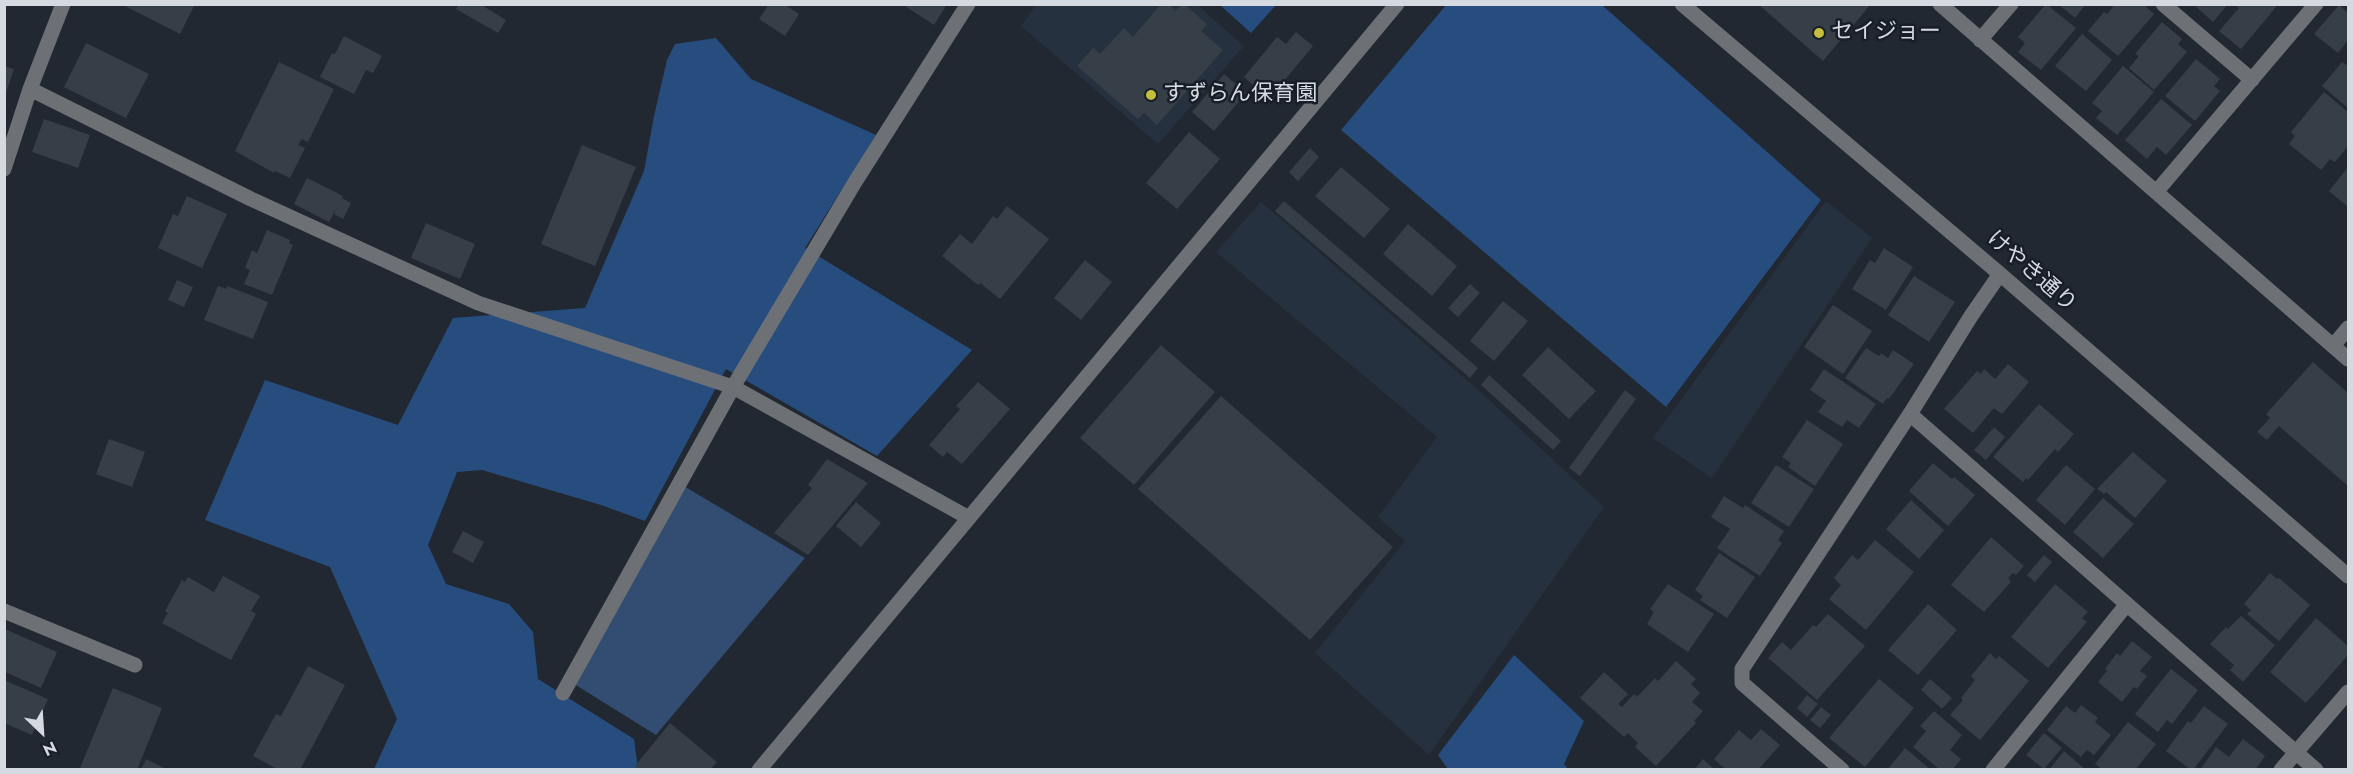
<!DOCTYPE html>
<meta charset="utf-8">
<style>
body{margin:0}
#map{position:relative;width:2353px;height:774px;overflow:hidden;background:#212832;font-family:Jost,sans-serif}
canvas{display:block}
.frame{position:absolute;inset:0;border:6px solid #d5d9e0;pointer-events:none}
.north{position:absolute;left:12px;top:702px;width:60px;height:60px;-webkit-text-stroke:4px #171e28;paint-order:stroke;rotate:155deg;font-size:16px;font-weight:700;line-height:24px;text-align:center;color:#d5d9e0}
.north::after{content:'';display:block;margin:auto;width:21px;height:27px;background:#d5d9e0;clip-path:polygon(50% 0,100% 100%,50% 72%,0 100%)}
</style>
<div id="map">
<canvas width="2353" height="774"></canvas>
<div class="frame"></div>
<div class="north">N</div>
</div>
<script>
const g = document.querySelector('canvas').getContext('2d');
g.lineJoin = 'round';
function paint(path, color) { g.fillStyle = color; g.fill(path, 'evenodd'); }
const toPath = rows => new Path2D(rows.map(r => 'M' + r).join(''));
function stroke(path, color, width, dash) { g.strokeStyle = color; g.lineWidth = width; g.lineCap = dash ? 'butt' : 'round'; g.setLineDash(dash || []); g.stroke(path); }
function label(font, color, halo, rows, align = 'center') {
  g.font = font + ' Jost,"Noto Sans JP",sans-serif'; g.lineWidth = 5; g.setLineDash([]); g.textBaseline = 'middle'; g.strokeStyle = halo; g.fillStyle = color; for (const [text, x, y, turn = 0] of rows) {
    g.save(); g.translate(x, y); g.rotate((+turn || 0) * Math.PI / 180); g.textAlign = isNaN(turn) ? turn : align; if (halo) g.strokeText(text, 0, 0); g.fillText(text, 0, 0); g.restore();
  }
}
paint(toPath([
 [1036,5,1197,5,1244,46,1158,144,1021,26],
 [1826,201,1872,238,1712,478,1653,438],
 [1261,202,1476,388,1604,507,1429,755,1315,653,1405,541,1378,517,1437,437,1216,252]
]), '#263140');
paint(toPath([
 [682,485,805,558,656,735,571,682]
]), '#324d71');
paint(toPath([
 [1447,4,1602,5,1821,200,1666,407,1341,130],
 [1220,5,1276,5,1251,33],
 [716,38,751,79,876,135,805,248,972,350,877,456,726,369,645,521,601,505,482,470,457,472,428,545,446,584,509,604,533,632,538,679,634,739,638,769,374,769,397,719,330,567,205,520,265,380,398,425,453,318,585,308,644,171,654,116,667,60,675,44],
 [1514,655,1584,721,1564,764,1568,769,1448,769,1438,755]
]), '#274d7f');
paint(toPath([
 [121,4,195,4,180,34],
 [459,4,480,4,506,20,498,33,456,9],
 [769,4,784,4,799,14,785,36,759,19],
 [902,4,947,4,934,25],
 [1161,4,1168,4,1176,11,1182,4,1184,4,1207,24,1201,31,1223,50,1157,125,1144,113,1138,119,1077,66,1093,48,1100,54,1124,28,1133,37],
 [1758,4,1871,4,1823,61],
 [2046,4,2076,28,2041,70,2018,52,2025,43,2018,37],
 [2058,4,2086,4,2075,18],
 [2115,4,2143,4,2154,14,2118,56,2088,31,2104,12,2107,14],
 [2193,4,2228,4,2213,22],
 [2235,4,2273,4,2276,7,2241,49,2219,31,2239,8],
 [2339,5,2348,13,2348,40,2338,53,2314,34],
 [2162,22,2182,39,2178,44,2187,52,2154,90,2129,68,2139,56,2135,54],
 [1296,32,1313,46,1269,99,1244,77,1277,37,1286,44],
 [2082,34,2112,60,2086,91,2055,66],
 [344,36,382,56,373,73,366,70,354,94,320,77,332,53,335,54],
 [86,43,149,74,126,118,64,87],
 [2196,59,2220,79,2214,86,2220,91,2195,121,2165,96],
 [279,62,334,89,308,142,302,139,298,145,305,148,290,178,275,171,274,173,235,151],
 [2342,62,2346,65,2348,63,2348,108,2322,86],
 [4,66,14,69,5,96,4,96],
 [2123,66,2154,92,2117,135,2096,118,2102,111,2092,103],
 [1224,74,1246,93,1214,131,1192,112],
 [2324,92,2348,112,2348,146,2335,162,2330,159,2321,170,2289,144,2295,136,2291,132],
 [2161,99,2192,125,2166,155,2157,147,2147,159,2125,140],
 [44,119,90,135,78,168,32,152],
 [1189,132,1220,159,1177,209,1146,183],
 [582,145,636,167,595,266,541,244],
 [1310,148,1319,157,1298,181,1289,172],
 [1341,167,1390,209,1364,238,1315,196],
 [2348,167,2348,207,2329,191],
 [307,178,343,196,342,198,351,203,343,219,334,214,339,204,329,222,294,204],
 [187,196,227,214,202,268,158,248,173,214,178,216],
 [1284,201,1478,368,1470,378,1275,211],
 [1007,206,1049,239,1000,299,980,283,978,285,942,256,960,234,972,244,993,216,997,219],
 [426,223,475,244,460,279,411,258],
 [1408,224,1457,266,1432,296,1383,254],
 [267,230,290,240,289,243,293,245,272,295,244,284,250,270,245,268,252,250,257,253],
 [1884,248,1913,267,1886,310,1852,289,1870,260,1875,263],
 [1085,260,1112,282,1081,320,1054,298],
 [1914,276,1955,302,1929,342,1888,315],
 [177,280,193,287,184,307,168,300],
 [1470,284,1480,293,1458,317,1448,308],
 [218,286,227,289,227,286,268,302,253,339,204,320],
 [1503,301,1528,321,1494,361,1470,341],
 [1833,305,1872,331,1843,374,1804,347],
 [1161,345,1215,392,1134,485,1080,438],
 [1548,347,1596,391,1569,419,1522,375],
 [1866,348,1879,356,1881,353,1888,358,1893,350,1914,364,1889,399,1887,398,1883,404,1845,378],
 [2313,362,2348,393,2348,486,2279,426,2267,440,2257,432,2270,418,2266,414],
 [2008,364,2029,382,2002,414,1994,408,1973,433,1944,409,1977,371,1981,374,1984,369,1995,379],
 [1824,369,1876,404,1859,428,1847,420,1842,427,1818,412,1826,401,1810,390],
 [1489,375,1561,441,1553,450,1481,385],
 [978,382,1010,409,962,464,947,452,943,457,929,445,960,409,956,406],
 [1625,390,1636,399,1580,476,1569,468],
 [1221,396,1393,547,1310,640,1138,489],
 [2039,404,2074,434,2058,452,2055,449,2028,480,2026,478,2023,482,1993,457],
 [1807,420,1843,444,1815,486,1788,467,1791,463,1782,457],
 [1994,427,2005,437,1986,460,1974,450],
 [109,439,145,452,132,487,96,474],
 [2133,452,2167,481,2135,518,2106,492,2104,494,2097,489],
 [827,459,868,483,808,555,774,533,812,488,808,485],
 [1933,463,1952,479,1954,477,1975,495,1948,526,1909,491],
 [1776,465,1814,489,1789,527,1751,503],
 [2066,465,2095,489,2065,525,2036,500],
 [1724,496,1743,508,1745,505,1784,531,1778,540,1782,543,1760,576,1717,548,1730,529,1711,517],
 [2103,498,2134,524,2103,558,2073,532],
 [1911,500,1944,530,1919,559,1886,529],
 [856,502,881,523,861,547,836,526],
 [463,531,484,542,473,563,452,552],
 [1991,537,2024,566,2016,575,2013,573,2008,578,2011,582,1984,612,1951,585],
 [1875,540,1914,572,1866,630,1829,599,1841,585,1834,578,1852,555,1858,560],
 [1719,553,1755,577,1727,618,1700,600,1703,596,1695,590],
 [2044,555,2052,562,2035,582,2027,575],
 [2270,573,2277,579,2279,578,2310,605,2279,641,2247,614,2251,610,2244,604],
 [223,576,260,596,251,611,256,614,231,660,162,623,168,613,165,611,182,580,185,582,188,577,214,592],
 [1668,584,1714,614,1688,652,1647,624,1654,612,1650,609],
 [2055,584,2088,612,2082,618,2087,622,2048,668,2011,637],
 [1928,604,1957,630,1918,675,1888,650],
 [1828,614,1865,646,1817,700,1768,658,1782,642,1791,650,1813,625,1816,627],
 [2241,616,2275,645,2243,682,2230,670,2234,665,2210,644,2226,627,2228,629],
 [2316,618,2348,646,2348,655,2306,703,2270,672],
 [5,629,57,652,41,688,5,672],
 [2132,641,2152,657,2140,671,2147,676,2137,689,2134,687,2122,702,2098,682,2107,671,2105,669,2117,653,2120,656],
 [1990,653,1996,659,1999,656,2029,681,1980,740,1950,715,1963,700,1961,698,1975,680,1971,676],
 [1676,661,1696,679,1691,684,1700,693,1692,702,1703,711,1694,721,1696,723,1656,766,1635,747,1638,743,1628,733,1624,737,1580,698,1604,672,1628,694,1618,704,1622,707,1634,694,1637,697,1655,678,1658,681],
 [308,666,345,685,300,770,279,770,253,756,276,714,281,716],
 [2171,669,2198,690,2172,724,2167,720,2158,732,2135,714],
 [1879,679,1914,708,1865,767,1829,738],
 [1930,679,1952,698,1942,709,1921,690],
 [4,680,48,699,32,735,4,723],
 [113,688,162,708,137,770,83,770,80,768],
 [1807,695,1818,704,1807,717,1797,708],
 [2081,705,2098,718,2095,722,2111,735,2094,755,2087,750,2081,757,2047,730,2066,706,2075,713],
 [2204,706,2228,724,2193,770,2191,770,2166,751,2188,721,2191,723],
 [1821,707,1831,715,1820,728,1810,720],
 [1934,711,1962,735,1950,750,1961,759,1952,770,1940,770,1913,747,1926,731,1920,726],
 [2128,722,2156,744,2135,770,2103,770,2095,764],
 [670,723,717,762,710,770,639,770,635,766],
 [1761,729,1780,745,1758,770,1726,770,1714,759,1739,730,1751,740],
 [2044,733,2062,748,2044,769,2026,755],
 [2243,739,2265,756,2255,770,2200,770,2216,747,2229,757],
 [1905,748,1931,770,1887,770],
 [2064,751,2086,770,2049,770],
 [146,759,168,770,141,770],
 [1703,759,1715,770,1694,770]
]), '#363e48');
stroke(toPath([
 [1682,4,2000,274,2348,576],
 [1940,4,2348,359],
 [2163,4,2252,80],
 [1980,40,2011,4],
 [30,89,251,199,478,303,733,387,969,518],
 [4,169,30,89,63,4],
 [2157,191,2316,4],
 [2333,346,2348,328],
 [1910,414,2316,770],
 [4,611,135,665],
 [563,693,733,387,855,182,968,4],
 [759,770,1397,4],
 [1842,770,1742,683,1742,669,1910,414,1971,316,2000,274],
 [1993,770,2127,604],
 [2281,770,2348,692]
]), '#6d7176', 15);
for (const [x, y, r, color] of [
 [1819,33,6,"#c4bd3e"],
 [1151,95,6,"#c4bd3e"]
]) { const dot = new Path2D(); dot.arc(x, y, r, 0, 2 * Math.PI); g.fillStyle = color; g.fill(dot); stroke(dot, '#171e28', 2); }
label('22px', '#d5d9e0', '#171e28', [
 ["セイジョー",1831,33],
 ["すずらん保育園",1163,95]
], 'left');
label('22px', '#d5d9e0', '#171e28', [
 ["けやき通り",2031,272,41]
]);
</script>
